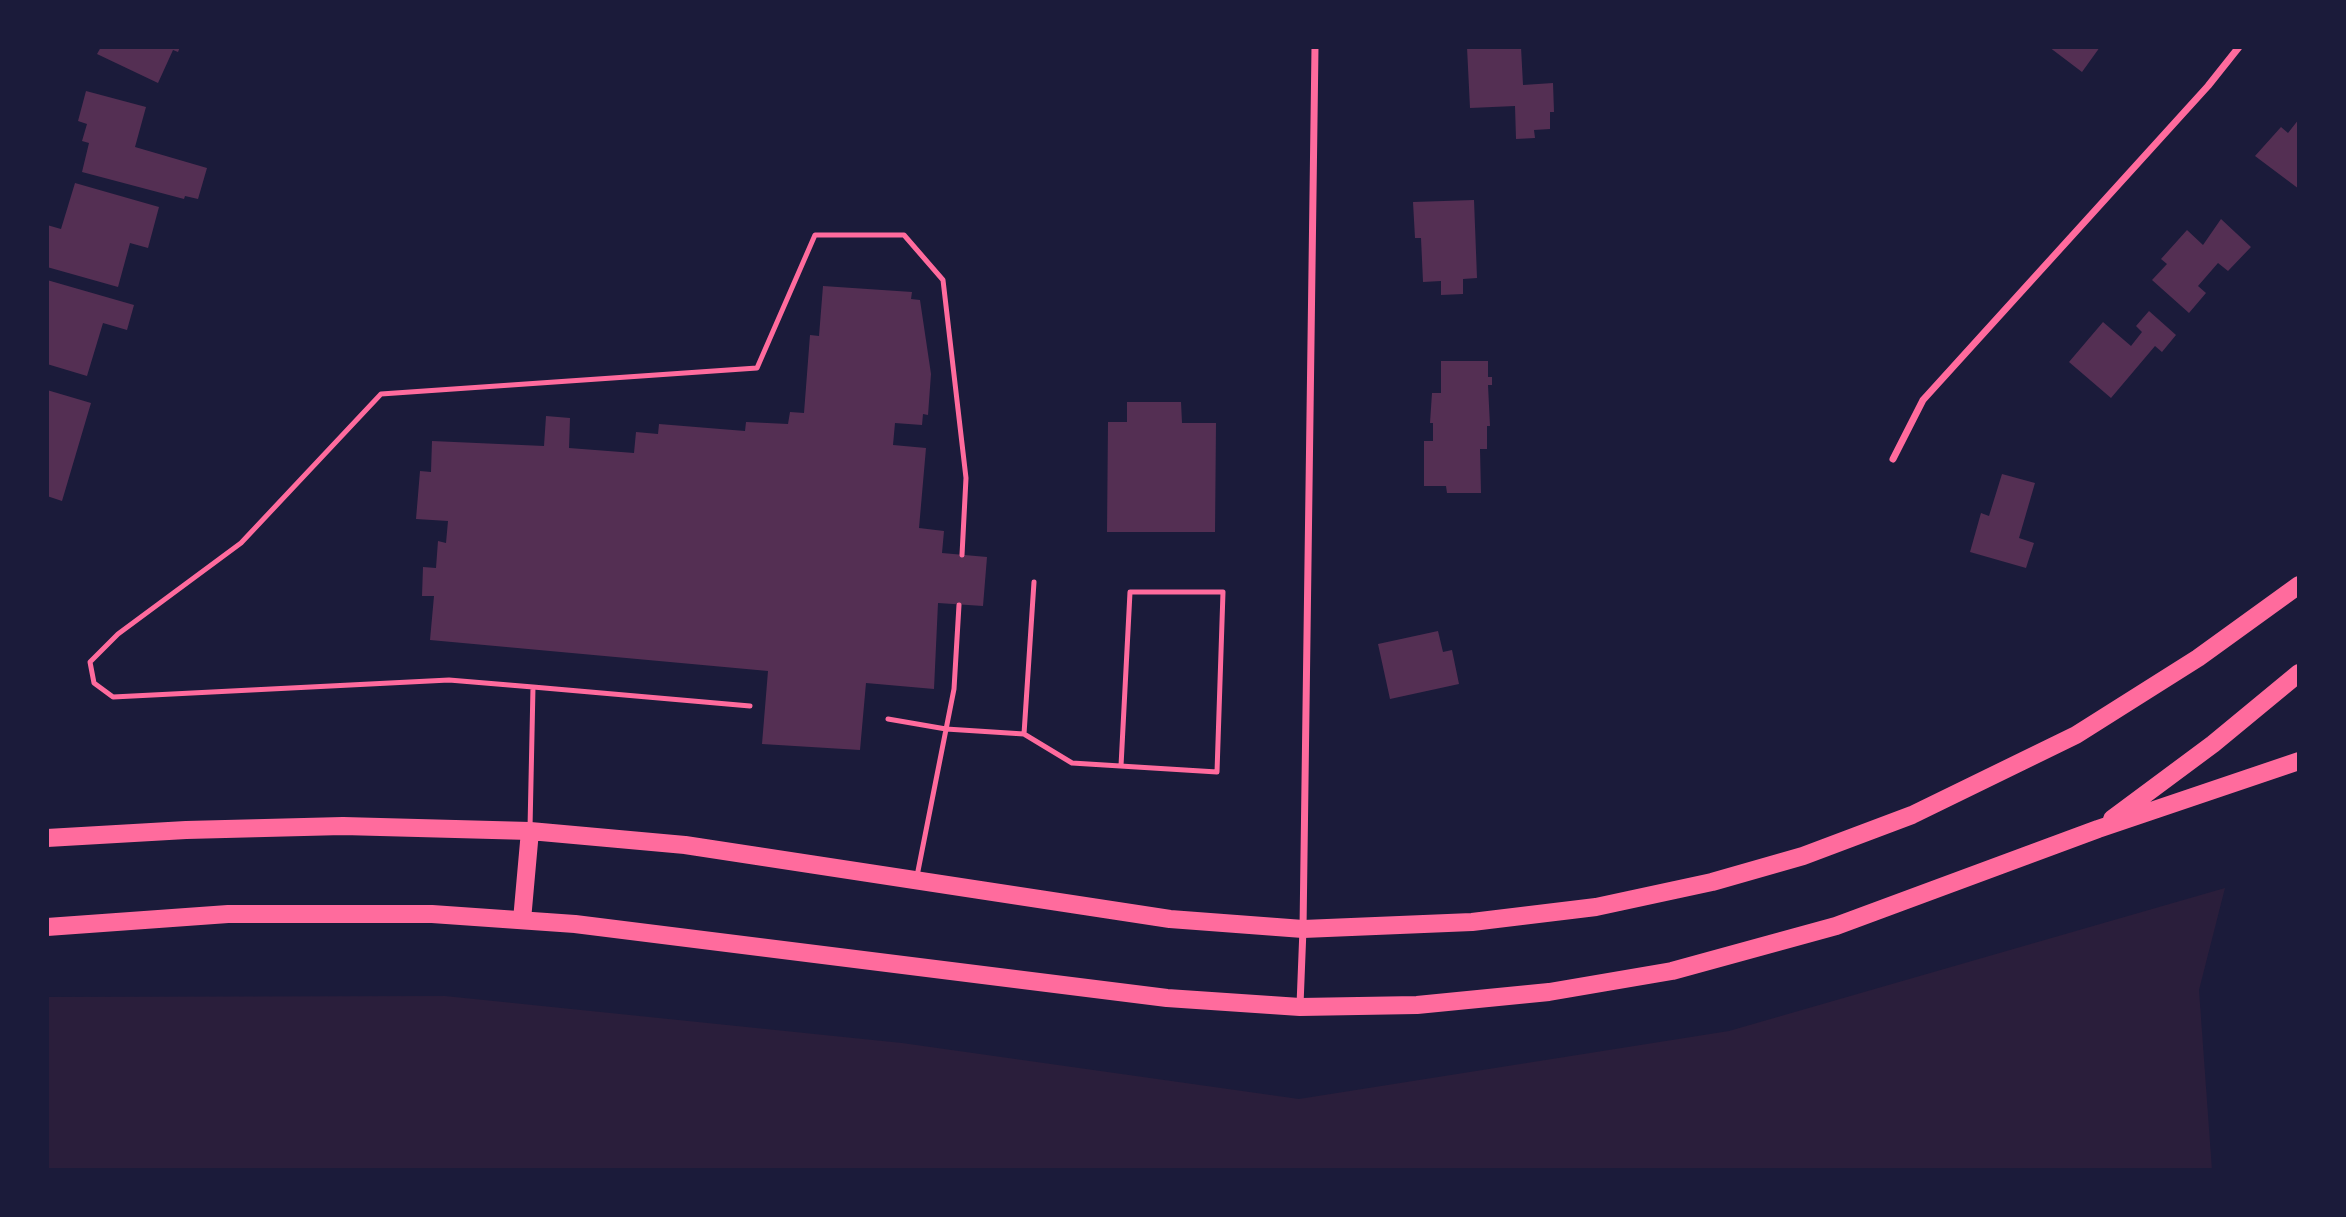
<!DOCTYPE html>
<style>
body{margin:0}
#map{position:relative;width:2346px;height:1217px;overflow:hidden;background:#1b1b3a;font-family:"Space Grotesk",sans-serif}
canvas{display:block}
.frame{position:absolute;inset:0;border:49px solid #1b1b3a;pointer-events:none}
</style>
<div id="map">
<canvas width="2346" height="1217"></canvas>
<div class="frame"></div>
</div>
<script>
const g = document.querySelector('canvas').getContext('2d');
g.lineJoin = 'round';
function paint(path, color) { g.fillStyle = color; g.fill(path, 'evenodd'); }
const toPath = rows => new Path2D(rows.map(r => 'M' + r).join(''));
function stroke(path, color, width, dash) { g.strokeStyle = color; g.lineWidth = width; g.lineCap = dash ? 'butt' : 'round'; g.setLineDash(dash || []); g.stroke(path); }
paint(toPath([
 [2225,888,2199,990,2212,1170,47,1170,47,997,445,996,902,1043,1299,1099,1729,1031]
]), '#2a1e3b');
paint(toPath([
 [101,47,180,47,178,52,173,50,158,83,97,54],
 [1467,47,1521,47,1523,85,1553,83,1554,112,1550,112,1550,129,1534,130,1535,138,1516,139,1515,106,1470,108],
 [2049,47,2100,47,2082,72],
 [86,91,146,107,135,147,207,168,198,199,185,196,184,199,82,172,89,143,82,141,87,124,78,121],
 [2299,119,2299,189,2255,156,2281,127,2288,133],
 [75,183,159,207,148,248,130,243,118,287,47,267,47,225,61,229],
 [1474,200,1477,278,1463,279,1463,294,1441,295,1441,281,1423,282,1421,238,1415,238,1413,202],
 [2221,219,2251,247,2228,271,2218,263,2198,286,2206,293,2189,313,2152,280,2167,264,2161,259,2187,230,2203,245],
 [47,280,134,305,127,330,103,323,87,376,47,364],
 [823,286,912,292,911,299,920,300,931,374,928,415,923,414,922,425,895,423,893,445,926,448,919,528,944,531,942,553,987,557,983,606,938,603,934,689,866,683,860,750,762,744,768,671,430,640,434,596,422,596,423,567,436,568,438,541,446,543,448,521,416,519,420,471,431,472,432,441,544,446,546,416,570,418,569,448,634,453,636,432,658,434,659,424,745,431,746,422,788,424,790,412,804,413,810,335,819,336],
 [2149,311,2176,335,2162,352,2155,346,2111,398,2069,362,2103,322,2131,346,2142,332,2136,326],
 [1441,361,1488,361,1488,377,1492,377,1492,385,1488,385,1490,426,1487,426,1487,449,1480,449,1481,493,1447,493,1446,486,1424,486,1424,441,1433,441,1433,423,1430,423,1432,393,1441,393],
 [47,390,91,403,62,501,47,496],
 [1127,402,1181,402,1182,423,1216,423,1215,532,1107,532,1108,422,1127,422],
 [2002,474,2035,483,2019,538,2034,543,2026,568,1970,552,1981,513,1989,516],
 [1438,631,1443,652,1452,650,1459,684,1390,699,1378,644]
]), '#542f53');
stroke(toPath([
 [533,687,750,706],
 [888,719,946,729,1024,734,1034,582],
 [1024,734,1072,763,1217,772,1223,592,1130,592,1121,766],
 [530,828,533,687,449,680,113,697,94,683,90,662,118,634,241,543,381,394,757,368,815,235,904,235,943,280,966,478,962,555],
 [917,876,954,689,959,605]
]), '#ff6b9d', 5);
stroke(toPath([
 [1893,459,1923,400,2208,86,2239,47],
 [1300,1005,1303,929,1315,47]
]), '#ff6b9d', 7);
stroke(toPath([
 [2112,819,2213,744,2299,673],
 [47,838,186,830,343,826,530,831,685,845,1170,919,1303,929,1472,922,1596,907,1712,882,1803,856,1912,815,2076,735,2198,658,2299,585],
 [522,920,530,831],
 [47,927,228,914,432,914,575,924,1167,998,1300,1007,1417,1005,1549,992,1672,971,1836,926,2098,829,2299,761]
]), '#ff6b9d', 18);
</script>
